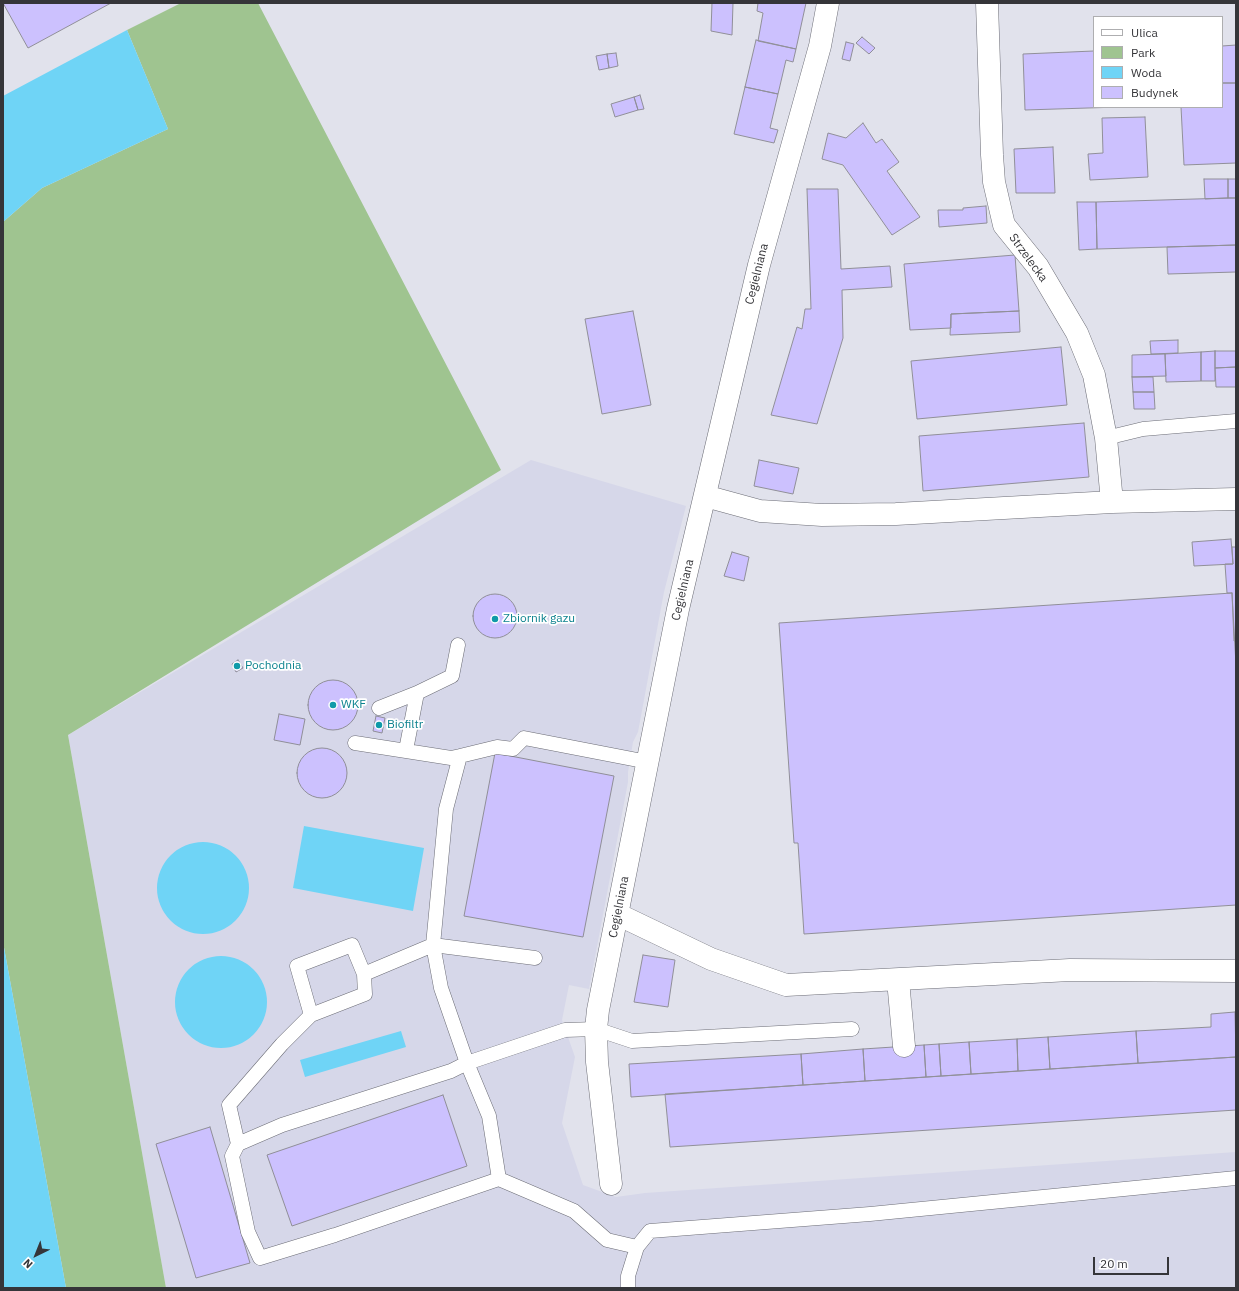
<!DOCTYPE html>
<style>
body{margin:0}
#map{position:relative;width:1239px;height:1291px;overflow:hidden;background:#e1e2ec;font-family:"IBM Plex Sans",sans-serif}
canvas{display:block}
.frame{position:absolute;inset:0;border:4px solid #353539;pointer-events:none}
.legend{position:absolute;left:1093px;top:16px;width:130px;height:92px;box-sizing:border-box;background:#fff;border:1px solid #aeaeb0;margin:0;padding:5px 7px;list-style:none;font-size:12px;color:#353539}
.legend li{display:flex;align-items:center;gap:8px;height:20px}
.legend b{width:20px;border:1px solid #aeaeb0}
.north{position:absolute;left:16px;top:1235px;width:40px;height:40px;-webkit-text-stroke:3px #fff;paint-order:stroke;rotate:223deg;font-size:11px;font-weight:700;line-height:16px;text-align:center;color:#353539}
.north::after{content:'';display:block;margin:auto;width:14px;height:18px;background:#353539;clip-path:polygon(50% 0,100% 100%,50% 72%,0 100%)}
.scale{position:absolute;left:1093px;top:1257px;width:76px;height:18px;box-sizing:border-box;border:2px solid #353539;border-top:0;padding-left:5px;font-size:12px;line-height:14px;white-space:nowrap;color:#353539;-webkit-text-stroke:3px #fff;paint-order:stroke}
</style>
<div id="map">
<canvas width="1239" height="1291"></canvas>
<div class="frame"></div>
<ul class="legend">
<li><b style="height:5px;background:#fff"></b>Ulica</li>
<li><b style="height:11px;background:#9fc490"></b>Park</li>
<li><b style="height:11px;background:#6fd4f6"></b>Woda</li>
<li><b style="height:11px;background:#ccc1fe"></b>Budynek</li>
</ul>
<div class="north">N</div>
<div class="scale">20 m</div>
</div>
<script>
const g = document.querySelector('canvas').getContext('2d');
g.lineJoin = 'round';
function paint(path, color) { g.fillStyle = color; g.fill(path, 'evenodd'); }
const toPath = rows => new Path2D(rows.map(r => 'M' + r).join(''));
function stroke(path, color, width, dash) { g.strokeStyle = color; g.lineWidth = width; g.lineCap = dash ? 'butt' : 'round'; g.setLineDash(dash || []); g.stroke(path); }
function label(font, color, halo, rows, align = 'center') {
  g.font = font + ' "IBM Plex Sans",sans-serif'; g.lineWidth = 3.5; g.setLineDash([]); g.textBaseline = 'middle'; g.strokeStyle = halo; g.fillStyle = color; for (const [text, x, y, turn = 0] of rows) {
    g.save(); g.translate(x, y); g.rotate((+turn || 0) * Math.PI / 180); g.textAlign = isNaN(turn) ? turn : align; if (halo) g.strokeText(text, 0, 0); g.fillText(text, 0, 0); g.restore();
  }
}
paint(toPath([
 [531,460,686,506,664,592,638,732,633,742,628,772,628,782,589,989,569,985,562,1020,575,1057,562,1123,583,1185,616,1197,645,1193,1236,1152,1236,1288,166,1288,68,735]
]), '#d6d7e9');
paint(toPath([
 [181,3,258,3,501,470,68,735,166,1288,66,1288,3,942,3,222,42,188,168,129,127,30]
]), '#9fc490');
paint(toPath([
 [127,30,168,129,42,188,3,222,3,96],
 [304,826,424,848,413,911,293,888],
 '157 888a46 46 0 1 1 92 0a46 46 0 1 1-92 0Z',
 [3,942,66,1288,3,1288],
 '175 1002a46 46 0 1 1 92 0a46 46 0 1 1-92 0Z',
 [401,1031,406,1047,305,1077,300,1060]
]), '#6fd4f6');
const building = toPath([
 [3,3,111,3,28,48,3,3],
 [712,3,733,3,732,35,711,31,712,3],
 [758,3,806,3,796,49,758,41,763,13,757,11,758,3],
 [862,37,875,48,869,54,856,43,862,37],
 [756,40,796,49,793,62,786,60,778,94,745,87,756,40],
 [846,42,854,44,850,61,842,59,846,42],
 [1236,45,1236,83,1222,83,1222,46,1236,45],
 [1094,51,1094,107,1119,107,1025,110,1023,54,1094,51],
 [616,53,618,66,609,68,607,54,616,53],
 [607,54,609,68,599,70,596,56,607,54],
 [1222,83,1236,83,1236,163,1184,165,1181,107,1222,107,1222,83],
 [745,87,778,94,770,128,778,130,774,143,734,134,745,87],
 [640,95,644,109,638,110,634,97,640,95],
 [634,97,638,110,615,117,611,104,634,97],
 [1145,117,1148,177,1090,180,1088,154,1103,153,1102,118,1145,117],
 [863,123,876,143,882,139,899,162,887,171,920,217,892,235,843,165,822,159,828,133,846,138,863,123],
 [1053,147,1055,193,1016,193,1014,149,1053,147],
 [1204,179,1228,179,1228,198,1205,199,1204,179],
 [1228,179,1236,179,1236,198,1228,198,1228,179],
 [807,189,838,189,841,269,890,266,892,287,842,290,843,338,817,424,771,415,797,327,802,329,805,309,811,309,807,189],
 [1228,198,1236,198,1236,245,1097,249,1096,202,1228,198],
 [1077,202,1096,202,1097,249,1079,250,1077,202],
 [986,206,987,223,939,227,938,210,963,210,963,208,986,206],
 [1236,245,1236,272,1168,274,1167,247,1236,245],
 [1015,255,1019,311,951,314,951,328,910,330,904,264,1015,255],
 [633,311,651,405,602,414,585,319,633,311],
 [1019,311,1020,332,950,335,951,314,1019,311],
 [1178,340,1178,353,1151,354,1150,341,1178,340],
 [1061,347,1067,405,917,419,911,361,1061,347],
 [1215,351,1236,351,1236,367,1215,368,1215,351],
 [1215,351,1215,381,1201,381,1201,352,1215,351],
 [1201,352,1201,381,1166,382,1165,354,1201,352],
 [1165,354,1166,376,1132,377,1132,355,1165,354],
 [1236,367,1236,387,1216,387,1215,368,1236,367],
 [1132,377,1153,377,1154,392,1133,392,1132,377],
 [1133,392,1154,392,1155,409,1134,409,1133,392],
 [1084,423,1089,477,923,491,919,436,1084,423],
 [759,460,799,468,793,494,754,486,759,460],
 [1231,539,1233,564,1194,566,1192,542,1231,539],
 [1232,547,1236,547,1236,641,1234,641,1232,593,1227,593,1225,564,1233,564,1232,547],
 [732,552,749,557,744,581,724,576,732,552],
 [1232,593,1236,665,1236,905,804,934,798,843,794,843,779,623,1232,593],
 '473 616a22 22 0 1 1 44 0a22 22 0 1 1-44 0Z',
 [238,660,243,668,236,672,232,664,238,660],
 '308 705a25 25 0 1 1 50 0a25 25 0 1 1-50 0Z',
 [279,714,305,719,300,745,274,740,279,714],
 [376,716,385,718,382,733,373,731,376,716],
 '297 773a25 25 0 1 1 50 0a25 25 0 1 1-50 0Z',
 [495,753,614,776,583,937,464,916,495,753],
 [643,955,675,960,668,1007,634,1002,643,955],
 [1235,1012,1236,1057,1138,1063,1136,1031,1211,1027,1211,1014,1235,1012],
 [1136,1031,1138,1063,1050,1069,1048,1037,1136,1031],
 [1048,1037,1050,1069,1018,1071,1017,1039,1048,1037],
 [1017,1039,1018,1071,971,1074,969,1042,1017,1039],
 [969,1042,971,1074,941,1076,939,1044,969,1042],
 [939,1044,941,1076,926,1077,924,1045,939,1044],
 [924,1045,926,1077,865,1081,863,1049,924,1045],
 [863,1049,865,1081,803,1085,801,1054,863,1049],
 [801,1054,803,1085,631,1097,629,1064,801,1054],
 [1236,1057,1236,1110,670,1147,665,1094,1236,1057],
 [443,1095,467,1166,292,1226,267,1155,443,1095],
 [210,1127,250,1263,196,1278,156,1144,210,1127]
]);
paint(building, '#ccc1fe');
stroke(building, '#908f98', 1);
const lane = toPath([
 [1106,438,1143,429,1236,421],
 [417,693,452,676,458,645],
 [379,708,417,693,406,750],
 [355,743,451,758,460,756],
 [535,958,433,945,441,988,467,1063,565,1030,596,1029,632,1041,852,1029],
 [311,1015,297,966,352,945,364,974],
 [238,1144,229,1105,282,1044,311,1015,365,994,364,974,433,945,446,809,460,756,497,747,513,749,524,738,648,762],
 [499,1179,489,1116,467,1063,451,1071,282,1125,238,1144,232,1156,248,1232,260,1258,335,1235,499,1179,574,1211,607,1240,637,1247],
 [628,1288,628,1276,637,1247,650,1231,870,1214,1236,1178]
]);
const street = toPath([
 [987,3,992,155,994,182,1004,225,1038,267,1077,333,1094,375,1106,438,1112,502],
 [705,496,760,511,822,515,896,514,1112,502,1236,499],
 [617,914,711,959,786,985,1070,970,1236,971],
 [898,980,904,1046],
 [611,1184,597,1062,596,1029,598,1010,678,609,759,265,820,46,828,3]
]);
stroke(lane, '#6c6d76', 15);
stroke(street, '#6c6d76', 23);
stroke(lane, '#fff', 14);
stroke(street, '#fff', 22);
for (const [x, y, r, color] of [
 [495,619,4,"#0f9aa8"],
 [237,666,4,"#0f9aa8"],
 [333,705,4,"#0f9aa8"],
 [379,725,4,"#0f9aa8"]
]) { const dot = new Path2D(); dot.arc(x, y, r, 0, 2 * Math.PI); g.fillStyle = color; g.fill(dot); stroke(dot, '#fff', 1.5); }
label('12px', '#353539', '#fff', [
 ["Strzelecka",1028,258,54],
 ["Cegielniana",757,274,-76],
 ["Cegielniana",683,590,-77],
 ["Cegielniana",619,907,-79]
]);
label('12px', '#0d838f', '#fff', [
 ["Zbiornik gazu",503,619],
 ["Pochodnia",245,666],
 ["WKF",341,705],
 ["Biofiltr",387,725]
], 'left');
</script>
